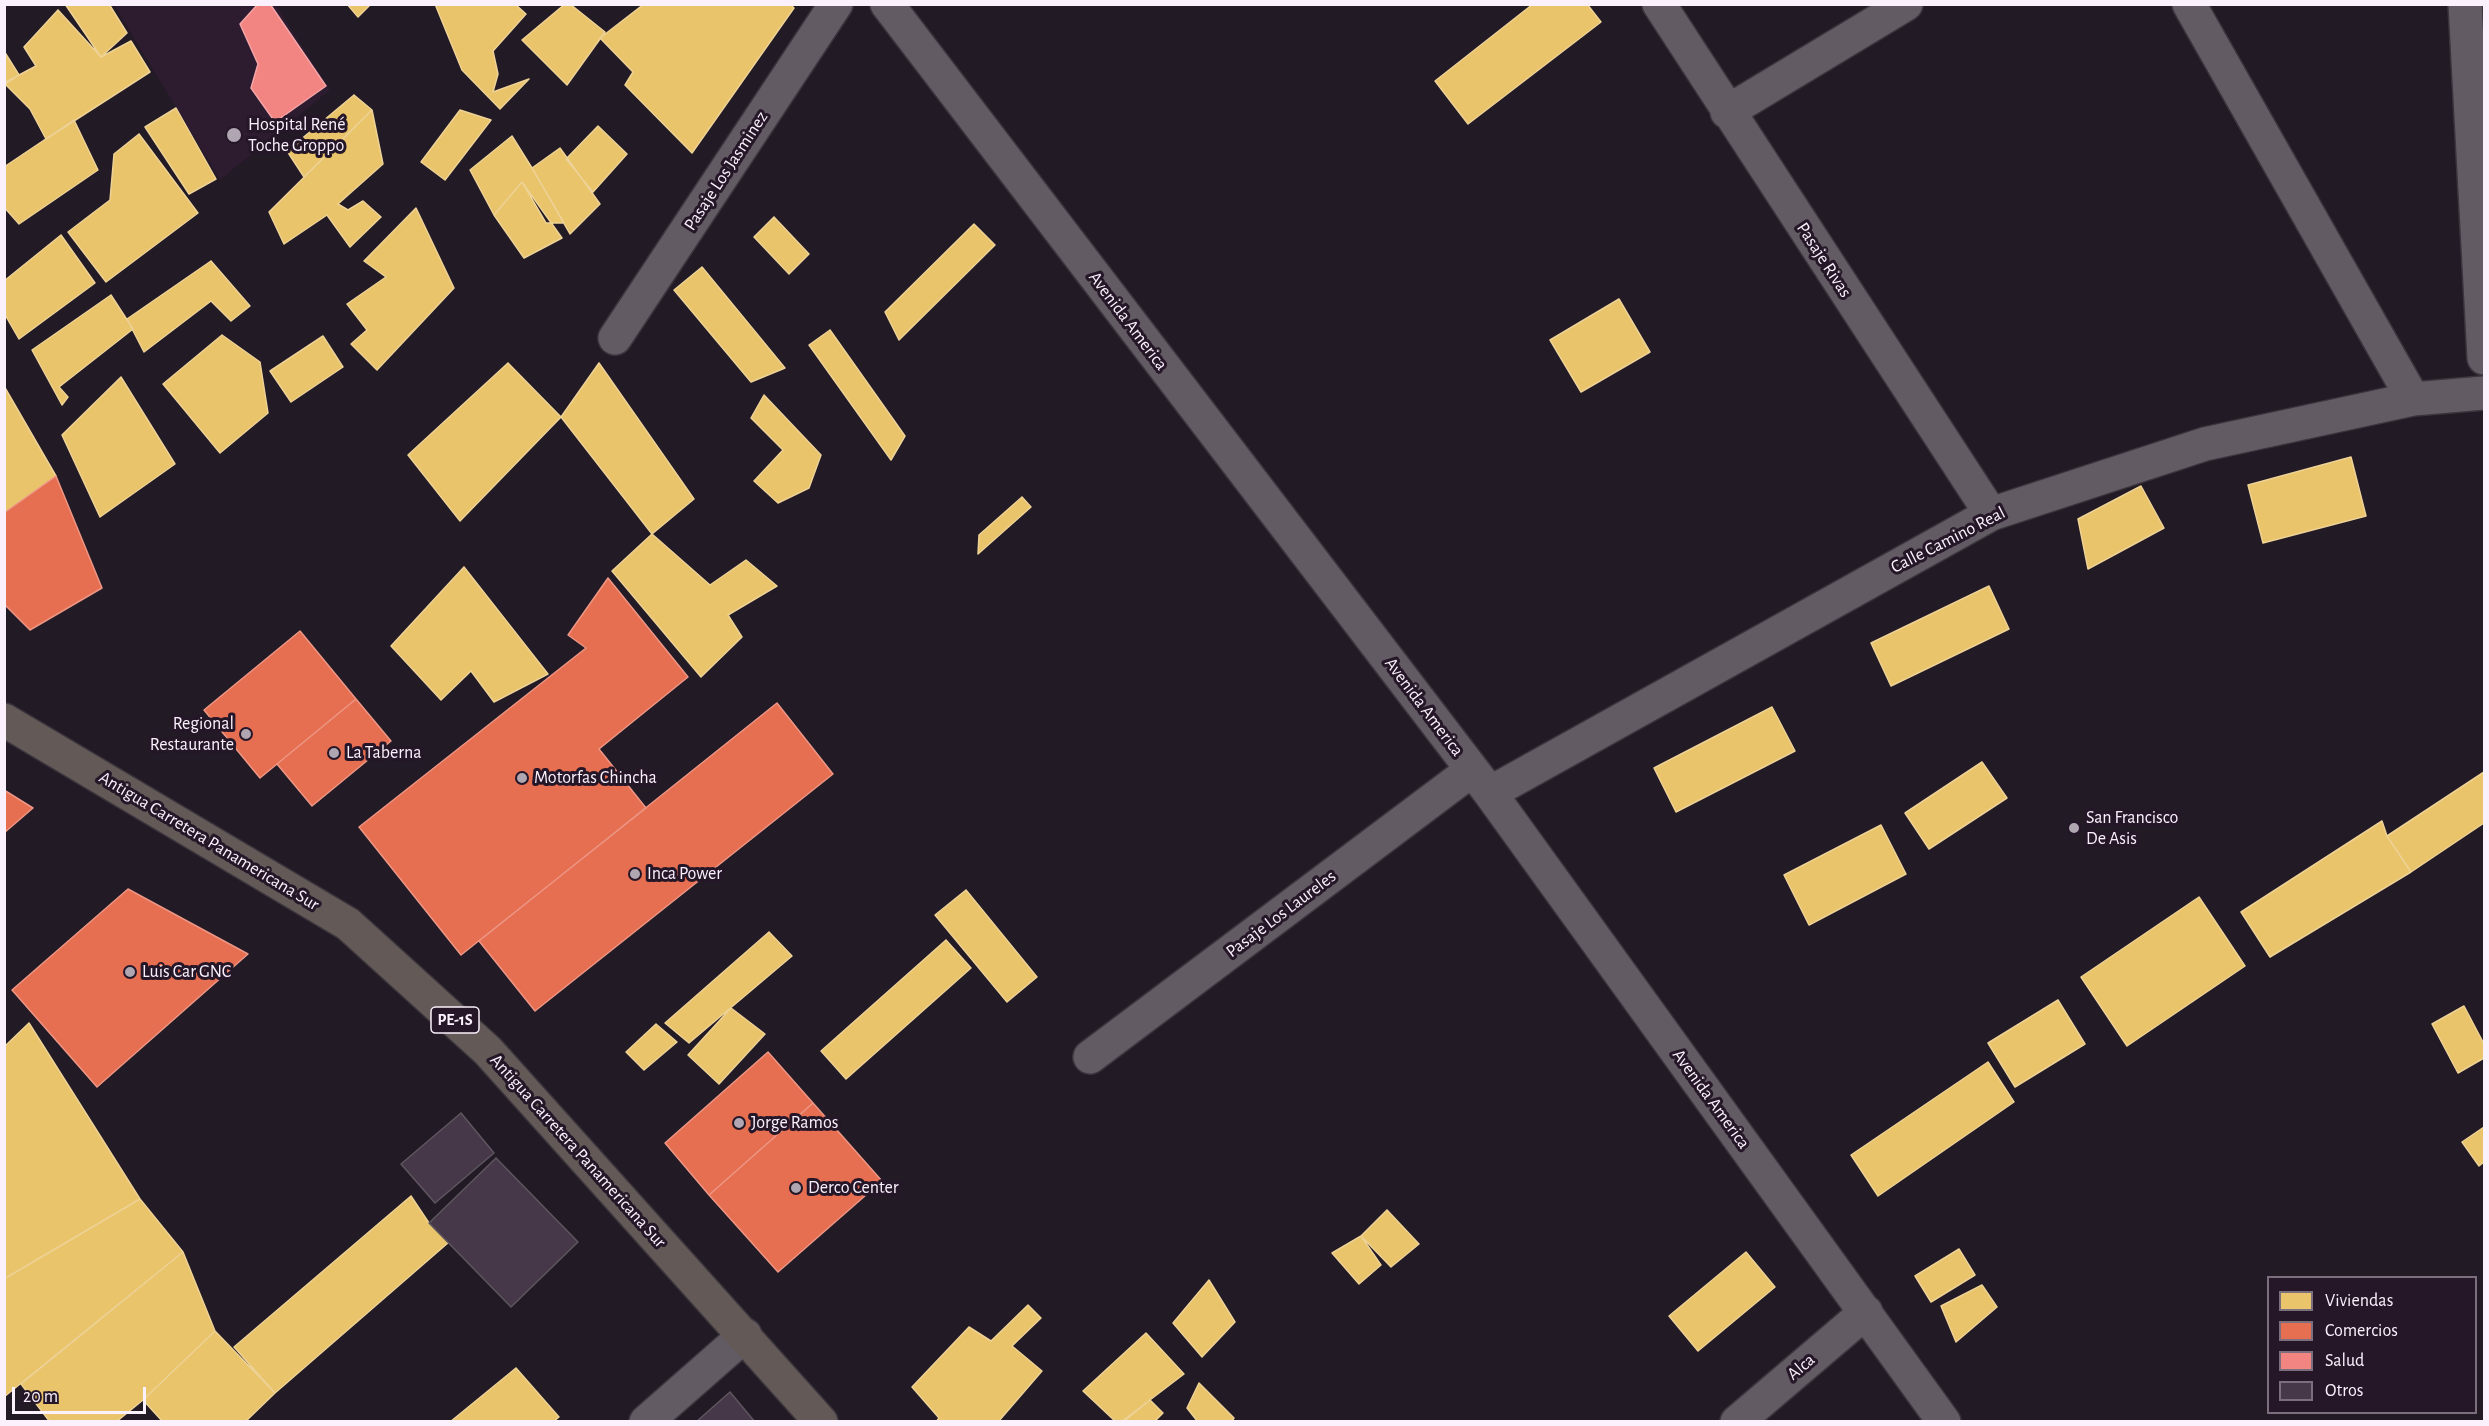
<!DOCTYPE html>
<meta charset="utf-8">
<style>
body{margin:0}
#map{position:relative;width:2489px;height:1426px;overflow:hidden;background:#221a24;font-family:"Alegreya Sans",sans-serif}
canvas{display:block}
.frame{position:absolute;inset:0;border:6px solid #fbf1fd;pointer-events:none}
.legend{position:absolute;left:2267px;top:1276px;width:210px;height:138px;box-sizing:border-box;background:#251628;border:2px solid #7b6e7d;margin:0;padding:8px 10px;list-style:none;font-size:18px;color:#fbf1fd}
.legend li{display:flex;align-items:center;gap:12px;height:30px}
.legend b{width:30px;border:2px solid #7b6e7d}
.scale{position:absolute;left:12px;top:1387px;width:134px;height:27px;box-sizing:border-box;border:3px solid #fbf1fd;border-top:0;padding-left:8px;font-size:18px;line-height:21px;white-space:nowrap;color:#fbf1fd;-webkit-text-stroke:4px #251628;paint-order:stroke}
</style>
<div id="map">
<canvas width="2489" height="1426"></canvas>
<div class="frame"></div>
<ul class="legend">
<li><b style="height:16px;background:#e9c46a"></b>Viviendas</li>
<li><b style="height:16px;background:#e76f51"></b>Comercios</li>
<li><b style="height:16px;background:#f28482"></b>Salud</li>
<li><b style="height:16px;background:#463849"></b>Otros</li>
</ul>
<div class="scale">20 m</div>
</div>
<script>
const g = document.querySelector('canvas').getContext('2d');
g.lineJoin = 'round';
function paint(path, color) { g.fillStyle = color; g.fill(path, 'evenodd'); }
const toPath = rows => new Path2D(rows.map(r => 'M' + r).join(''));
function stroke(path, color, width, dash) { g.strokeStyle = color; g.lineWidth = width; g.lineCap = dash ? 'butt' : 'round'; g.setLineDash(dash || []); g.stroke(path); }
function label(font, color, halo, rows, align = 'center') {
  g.font = font + ' "Alegreya Sans",sans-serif'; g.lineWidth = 6; g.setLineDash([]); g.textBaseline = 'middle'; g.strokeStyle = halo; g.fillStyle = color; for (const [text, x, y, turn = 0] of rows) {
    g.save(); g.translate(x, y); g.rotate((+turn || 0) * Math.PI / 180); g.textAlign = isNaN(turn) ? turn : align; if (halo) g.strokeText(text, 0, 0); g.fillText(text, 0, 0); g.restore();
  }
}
paint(toPath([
 [114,5,276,5,330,90,220,180]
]), '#2d1b30');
const homes = toPath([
 [65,4,109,4,127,33,101,57,65,4],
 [347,4,371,4,358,17,347,4],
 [435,4,515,4,526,14,493,51,498,74,493,92,529,79,500,109,462,70,435,4],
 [565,4,570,4,605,32,567,85,522,40,565,4],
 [644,4,790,4,794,8,692,153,625,85,633,72,600,38,644,4],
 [1533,4,1587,4,1601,22,1468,124,1435,81,1533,4],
 [58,10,101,57,131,41,150,72,46,139,30,109,4,83,36,66,24,47,58,10],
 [4,51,19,75,4,85,4,51],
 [354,95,372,110,304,177,287,151,354,95],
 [176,108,216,179,189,194,145,127,176,108],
 [372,110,383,164,338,204,348,210,363,201,381,217,350,247,327,215,284,244,269,212,372,110],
 [460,110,491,120,445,180,421,162,460,110],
 [74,120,98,170,19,224,4,207,4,167,74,120],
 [598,126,627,154,593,192,566,159,598,126],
 [139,134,198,213,106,282,68,232,110,200,114,154,139,134],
 [512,136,532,168,564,223,546,223,522,182,494,215,470,170,512,136],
 [560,148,600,204,570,234,532,168,560,148],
 [522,182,562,238,524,258,494,215,522,182],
 [416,208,454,288,377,370,351,344,367,330,347,304,386,277,364,261,416,208],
 [774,217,809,254,789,274,754,237,774,217],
 [974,224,995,245,899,340,885,312,974,224],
 [61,235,95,283,19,339,4,313,4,281,61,235],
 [211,261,250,306,231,321,211,301,144,352,127,319,211,261],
 [702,267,785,368,751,382,674,290,702,267],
 [111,295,133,329,59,387,68,397,62,405,32,350,111,295],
 [1619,299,1650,352,1581,392,1550,340,1619,299],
 [830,330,905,436,891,460,809,345,830,330],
 [222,335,260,362,268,413,220,453,163,384,222,335],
 [323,336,343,367,291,402,270,371,323,336],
 [508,363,561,417,460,521,408,455,508,363],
 [599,363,694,499,652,534,561,417,599,363],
 [121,377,175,464,100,517,62,435,121,377],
 [4,386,56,476,4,513,4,386],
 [764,395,821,455,809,488,778,503,754,481,783,450,751,418,764,395],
 [2351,457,2366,516,2263,543,2248,485,2351,457],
 [2141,486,2164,528,2088,569,2078,519,2141,486],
 [1022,497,1031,507,978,554,979,535,1022,497],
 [652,534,710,585,746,560,777,586,728,615,742,637,701,677,612,571,652,534],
 [464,567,548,674,494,702,471,671,441,700,391,646,464,567],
 [1989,586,2009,629,1891,686,1871,643,1989,586],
 [1772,707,1795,751,1676,812,1654,768,1772,707],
 [1982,762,2007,798,1929,849,1905,813,1982,762],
 [2484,772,2484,823,2411,872,2387,836,2484,772],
 [2382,821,2387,836,2411,872,2270,957,2241,912,2382,821],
 [1881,825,1906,874,1809,925,1784,875,1881,825],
 [966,890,1037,977,1007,1002,935,915,966,890],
 [2199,897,2245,966,2127,1046,2081,977,2199,897],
 [769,932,792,956,689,1043,665,1023,769,932],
 [946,940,971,968,846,1079,821,1051,946,940],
 [2058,1000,2085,1044,2015,1087,1988,1043,2058,1000],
 [2464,1006,2484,1044,2484,1058,2458,1073,2432,1024,2464,1006],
 [731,1008,765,1034,719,1084,688,1055,731,1008],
 [29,1023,140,1199,4,1279,4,1047,29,1023],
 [656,1024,677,1042,644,1070,626,1052,656,1024],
 [1988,1062,2014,1102,1878,1196,1851,1155,1988,1062],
 [2484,1127,2484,1162,2479,1166,2462,1142,2484,1127],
 [411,1196,429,1223,449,1242,275,1393,234,1347,411,1196],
 [140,1199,183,1252,4,1397,4,1279,140,1199],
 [1387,1210,1419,1244,1391,1267,1361,1236,1387,1210],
 [1361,1236,1381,1265,1359,1284,1332,1253,1361,1236],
 [1959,1249,1975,1275,1931,1302,1915,1276,1959,1249],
 [183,1252,215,1331,143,1400,116,1422,50,1422,21,1384,183,1252],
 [1746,1252,1775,1287,1698,1351,1669,1316,1746,1252],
 [1209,1280,1235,1322,1202,1357,1173,1323,1209,1280],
 [1982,1285,1997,1307,1956,1342,1941,1306,1982,1285],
 [1028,1305,1041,1318,1012,1346,1042,1371,998,1422,936,1422,939,1418,912,1387,969,1327,991,1341,1028,1305],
 [215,1331,275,1393,245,1422,163,1422,143,1400,215,1331],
 [1146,1333,1184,1374,1121,1422,1116,1422,1083,1391,1146,1333],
 [516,1368,559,1417,553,1422,450,1422,516,1368],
 [1199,1383,1234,1418,1232,1422,1198,1422,1187,1408,1199,1383],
 [1150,1400,1163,1413,1154,1422,1123,1422,1150,1400]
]);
paint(homes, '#e9c46a');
stroke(homes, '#eed296', 1.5);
const shops = toPath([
 [56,476,102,588,30,630,4,604,4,513,56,476],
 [608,578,688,677,599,749,646,808,461,955,359,827,586,648,568,635,608,578],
 [300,631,356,699,260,778,204,710,300,631],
 [356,699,391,741,312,806,277,764,356,699],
 [777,703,833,774,535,1011,479,941,777,703],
 [4,790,33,808,4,833,4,790],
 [128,889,248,954,97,1087,12,990,128,889],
 [768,1052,813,1103,709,1195,665,1143,768,1052],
 [813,1103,882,1181,778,1272,709,1195,813,1103]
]);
paint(shops, '#e76f51');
stroke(shops, '#ed9685', 1.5);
const health = toPath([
 [258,4,270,4,326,86,275,122,251,88,258,64,240,24,258,4]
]);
paint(health, '#f28482');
stroke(health, '#f5a5a7', 1.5);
const building = toPath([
 [461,1113,494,1153,435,1203,401,1164,461,1113],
 [496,1158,578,1242,511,1307,429,1223,496,1158],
 [730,1392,755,1422,696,1422,730,1392]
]);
paint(building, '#463849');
stroke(building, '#5e565f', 1.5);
const minor = toPath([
 [887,4,1490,793,1944,1422],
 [1659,4,1991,514],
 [2189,4,2413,399],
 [2465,4,2484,358],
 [1727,112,1906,4],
 [615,338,836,4],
 [1490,793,1991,514,2205,444,2413,399,2484,393],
 [1090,1057,1472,770],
 [646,1422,745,1335],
 [1737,1422,1866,1312]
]);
const highway = toPath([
 [4,720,348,924,488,1051,821,1422]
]);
stroke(minor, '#3a343c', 36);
stroke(highway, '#3a343c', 36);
stroke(minor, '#625b63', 33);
stroke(highway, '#635957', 33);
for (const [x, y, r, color] of [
 [234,135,8,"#afa6b1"],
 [246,734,6,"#afa6b1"],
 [334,753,6,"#afa6b1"],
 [522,778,6,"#afa6b1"],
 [2074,828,6,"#afa6b1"],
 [635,874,6,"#afa6b1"],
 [130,972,6,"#afa6b1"],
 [739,1123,6,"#afa6b1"],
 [796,1188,6,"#afa6b1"]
]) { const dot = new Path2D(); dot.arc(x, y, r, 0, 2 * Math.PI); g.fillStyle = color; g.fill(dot); stroke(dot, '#251628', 2); }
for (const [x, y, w] of [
 [455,1020,48]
]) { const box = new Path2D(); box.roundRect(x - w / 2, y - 13, w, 26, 4.5); g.fillStyle = '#251628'; g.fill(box); stroke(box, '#fbf1fd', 1.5); }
label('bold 16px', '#fbf1fd', null, [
 ["PE-1S",455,1020]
]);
label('18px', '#fbf1fd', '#251628', [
 ["Hospital René",248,125],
 ["Toche Groppo",248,146],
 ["Regional",234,724,"right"],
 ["Restaurante",234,745,"right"],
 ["La Taberna",346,753],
 ["Motorfas Chincha",534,778],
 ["San Francisco",2086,818],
 ["De Asis",2086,839],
 ["Inca Power",647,874],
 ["Luis Car GNC",142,972],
 ["Jorge Ramos",751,1123],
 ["Derco Center",808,1188]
], 'left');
label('18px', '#fbf1fd', '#251628', [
 ["Pasaje Los Jasminez",726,171,-57],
 ["Pasaje Rivas",1824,260,57],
 ["Avenida America",1128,321,53],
 ["Calle Camino Real",1948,540,-27],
 ["Avenida America",1424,707,53],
 ["Antigua Carretera Panamericana Sur",209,841,31],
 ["Pasaje Los Laureles",1281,914,-37],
 ["Avenida America",1711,1099,54],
 ["Antigua Carretera Panamericana Sur",578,1151,48],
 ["Alca",1801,1367,-40]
]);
</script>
